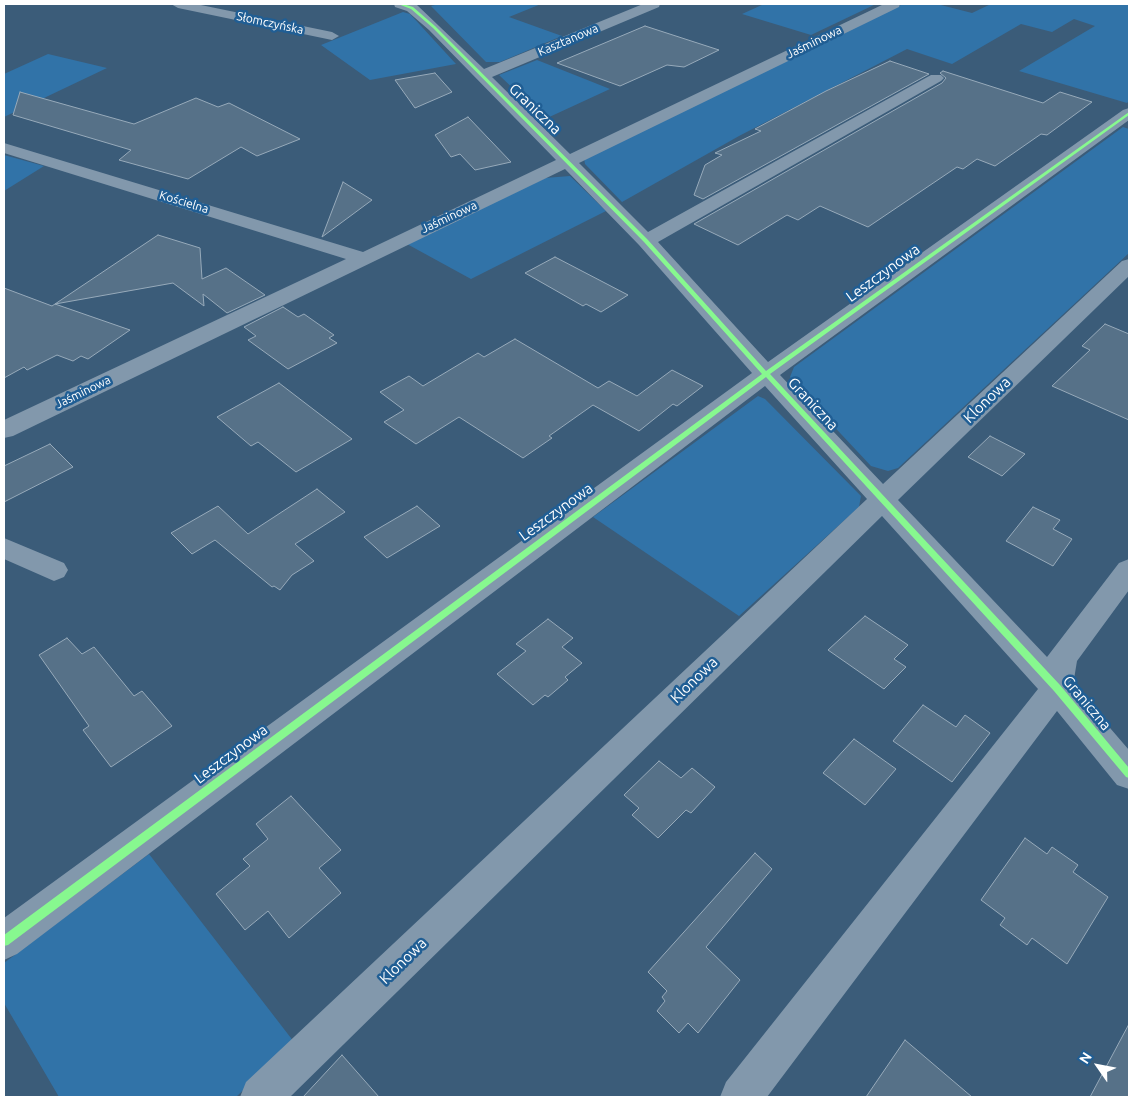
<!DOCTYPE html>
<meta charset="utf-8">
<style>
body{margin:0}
#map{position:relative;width:1133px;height:1101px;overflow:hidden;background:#3b5c79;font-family:Ubuntu,sans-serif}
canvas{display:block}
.frame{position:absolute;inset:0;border:5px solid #fff;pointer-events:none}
.north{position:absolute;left:1073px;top:1041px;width:50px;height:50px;-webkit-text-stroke:4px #205e94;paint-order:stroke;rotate:303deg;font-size:14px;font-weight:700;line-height:20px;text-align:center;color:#fff}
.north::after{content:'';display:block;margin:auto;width:18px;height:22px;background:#fff;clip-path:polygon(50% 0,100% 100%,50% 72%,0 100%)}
</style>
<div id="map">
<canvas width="1133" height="1101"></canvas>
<div class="frame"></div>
<div class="north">N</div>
</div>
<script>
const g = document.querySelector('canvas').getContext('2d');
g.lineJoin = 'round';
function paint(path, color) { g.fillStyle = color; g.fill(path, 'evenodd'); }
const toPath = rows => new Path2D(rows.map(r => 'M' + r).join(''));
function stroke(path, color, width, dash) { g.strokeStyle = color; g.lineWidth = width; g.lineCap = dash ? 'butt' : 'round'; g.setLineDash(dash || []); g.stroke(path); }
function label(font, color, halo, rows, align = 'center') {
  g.font = font + ' Ubuntu,sans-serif'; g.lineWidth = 5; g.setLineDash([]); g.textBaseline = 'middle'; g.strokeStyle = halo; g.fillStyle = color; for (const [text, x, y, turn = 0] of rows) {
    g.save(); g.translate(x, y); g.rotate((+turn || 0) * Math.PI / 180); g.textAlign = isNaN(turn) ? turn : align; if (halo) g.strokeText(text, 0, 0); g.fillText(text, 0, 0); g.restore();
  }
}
paint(toPath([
 [439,4,541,4,509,17,562,36,500,62,486,62,431,6],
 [764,4,876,4,811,35,742,14],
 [903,4,937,4,972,13,991,4,1129,4,1129,101,1127,103,1019,71,1095,26,1074,19,1052,32,1021,24,952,64,907,49,739,136,622,202,585,164,584,158],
 [403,12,410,14,456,64,370,80,321,45],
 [48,54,107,68,4,117,4,74],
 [537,60,610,89,545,119,499,75],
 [1123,127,1129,129,1129,253,898,468,888,471,871,466,796,386,790,377,794,367],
 [4,155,44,166,4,191],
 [570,176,606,211,471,279,407,244,545,178],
 [758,396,765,399,861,496,859,507,739,616,593,517],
 [149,854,294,1042,236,1097,59,1097,4,1003,4,963]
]), '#3173a8');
const building = toPath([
 [645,26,719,50,684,67,667,65,620,86,557,63,645,26],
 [890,61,929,74,703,199,694,195,705,165,722,155,715,153,761,131,755,129,826,91,890,61],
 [943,71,1043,103,1060,92,1092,102,1047,135,1041,134,995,166,977,159,963,169,957,167,868,227,820,206,798,220,787,215,738,245,694,224,942,83,946,78,940,73,943,71],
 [435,73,452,92,415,108,395,80,435,73],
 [20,92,134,124,196,98,218,107,229,103,300,139,257,156,241,147,188,179,119,160,131,150,13,115,20,92],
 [468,117,511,162,475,170,460,154,451,157,435,135,468,117],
 [343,182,372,200,322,237,343,182],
 [158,235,200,248,202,279,226,268,265,295,227,313,203,294,204,306,173,283,55,304,130,330,88,359,81,356,73,361,57,355,27,370,24,367,4,378,4,288,52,306,158,235],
 [555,257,628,295,601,312,586,304,583,306,525,273,555,257],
 [283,307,298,317,304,314,334,335,329,338,337,343,288,369,248,340,256,336,244,327,283,307],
 [1105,324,1129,334,1129,420,1052,386,1090,350,1082,346,1105,324],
 [515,339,598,388,609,381,637,396,672,370,703,386,677,406,673,404,639,431,593,405,549,436,552,438,523,458,459,417,416,444,384,422,404,410,380,392,409,376,423,386,478,353,484,357,515,339],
 [279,383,352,439,296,472,258,442,251,446,217,417,279,383],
 [990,436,1025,454,1002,476,968,457,990,436],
 [50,444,73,467,4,502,4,466,50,444],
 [317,489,345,512,295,544,314,561,292,575,280,590,274,586,272,587,215,540,192,554,171,533,218,506,248,534,317,489],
 [417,506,440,526,387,558,364,537,417,506],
 [1033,507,1060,520,1053,529,1072,539,1053,566,1006,541,1033,507],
 [865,616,908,645,894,659,906,667,884,689,828,650,865,616],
 [548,619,573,638,562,647,582,663,565,677,568,680,548,697,545,695,533,705,497,674,526,651,516,644,548,619],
 [67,638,82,654,94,647,134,696,142,691,172,726,111,767,83,730,89,726,39,655,67,638],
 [923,705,956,727,965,715,990,733,952,782,893,741,923,705],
 [854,739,896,769,865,805,823,773,854,739],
 [659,761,681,778,692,768,715,787,691,813,686,810,658,838,632,815,639,808,624,795,659,761],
 [291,796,341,850,319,868,341,893,289,938,268,911,245,930,216,894,250,866,243,859,268,839,256,824,291,796],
 [1025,838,1047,854,1052,847,1078,865,1073,872,1108,897,1067,964,1032,938,1027,945,1000,925,1005,918,981,900,1025,838],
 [755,853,772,869,706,947,740,980,698,1033,688,1023,679,1033,657,1011,665,1001,662,997,667,991,648,972,755,853],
 [1129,1024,1129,1097,1090,1097,1129,1024],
 [905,1040,972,1097,866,1097,905,1040],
 [342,1055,379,1097,303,1097,342,1055]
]);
paint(building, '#567188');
stroke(building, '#97aaba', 1);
paint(toPath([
 [171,4,196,4,332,32,339,36,332,40,178,8,171,4],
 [394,4,417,5,484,69,643,4,660,4,659,7,492,77,570,154,884,4,900,4,899,7,579,163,648,232,931,75,941,75,944,78,941,81,658,242,768,362,1123,110,1129,108,1129,120,780,375,883,484,1122,261,1129,259,1129,276,898,500,1047,657,1119,563,1129,559,1129,590,1077,661,1073,685,1129,750,1129,789,1117,785,1057,711,767,1097,720,1097,726,1082,1038,689,882,516,290,1097,240,1097,246,1082,867,499,765,386,17,954,4,960,4,918,752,373,639,245,565,169,13,436,4,438,4,420,346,259,4,153,4,143,363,252,556,160,429,30,407,11,395,7,394,4],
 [4,538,64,563,68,570,64,577,54,581,4,559,4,538]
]), '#8298ac');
paint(toPath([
 [398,4,403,4,413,7,435,26,648,240,766,371,1129,112,1129,115,770,374,1060,685,1129,768,1129,778,1126,777,1054,691,766,377,8,945,4,946,4,935,762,374,644,242,433,28,411,9,398,4]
]), '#87f88f');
label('12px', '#fff', '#205e94', [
 ["Słomczyńska",270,23,12],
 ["Kasztanowa",568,40,-23],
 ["Jaśminowa",814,42,-26],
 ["Kościelna",184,202,17],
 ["Jaśminowa",449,217,-25],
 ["Jaśminowa",83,392,-26]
]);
label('15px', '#fff', '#205e94', [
 ["Graniczna",535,109,44],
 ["Leszczynowa",883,273,-36],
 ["Klonowa",987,400,-44],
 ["Graniczna",813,404,47],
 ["Leszczynowa",556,512,-36],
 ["Klonowa",694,680,-44],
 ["Graniczna",1087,703,50],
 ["Leszczynowa",231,754,-37],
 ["Klonowa",403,961,-44]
]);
</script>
